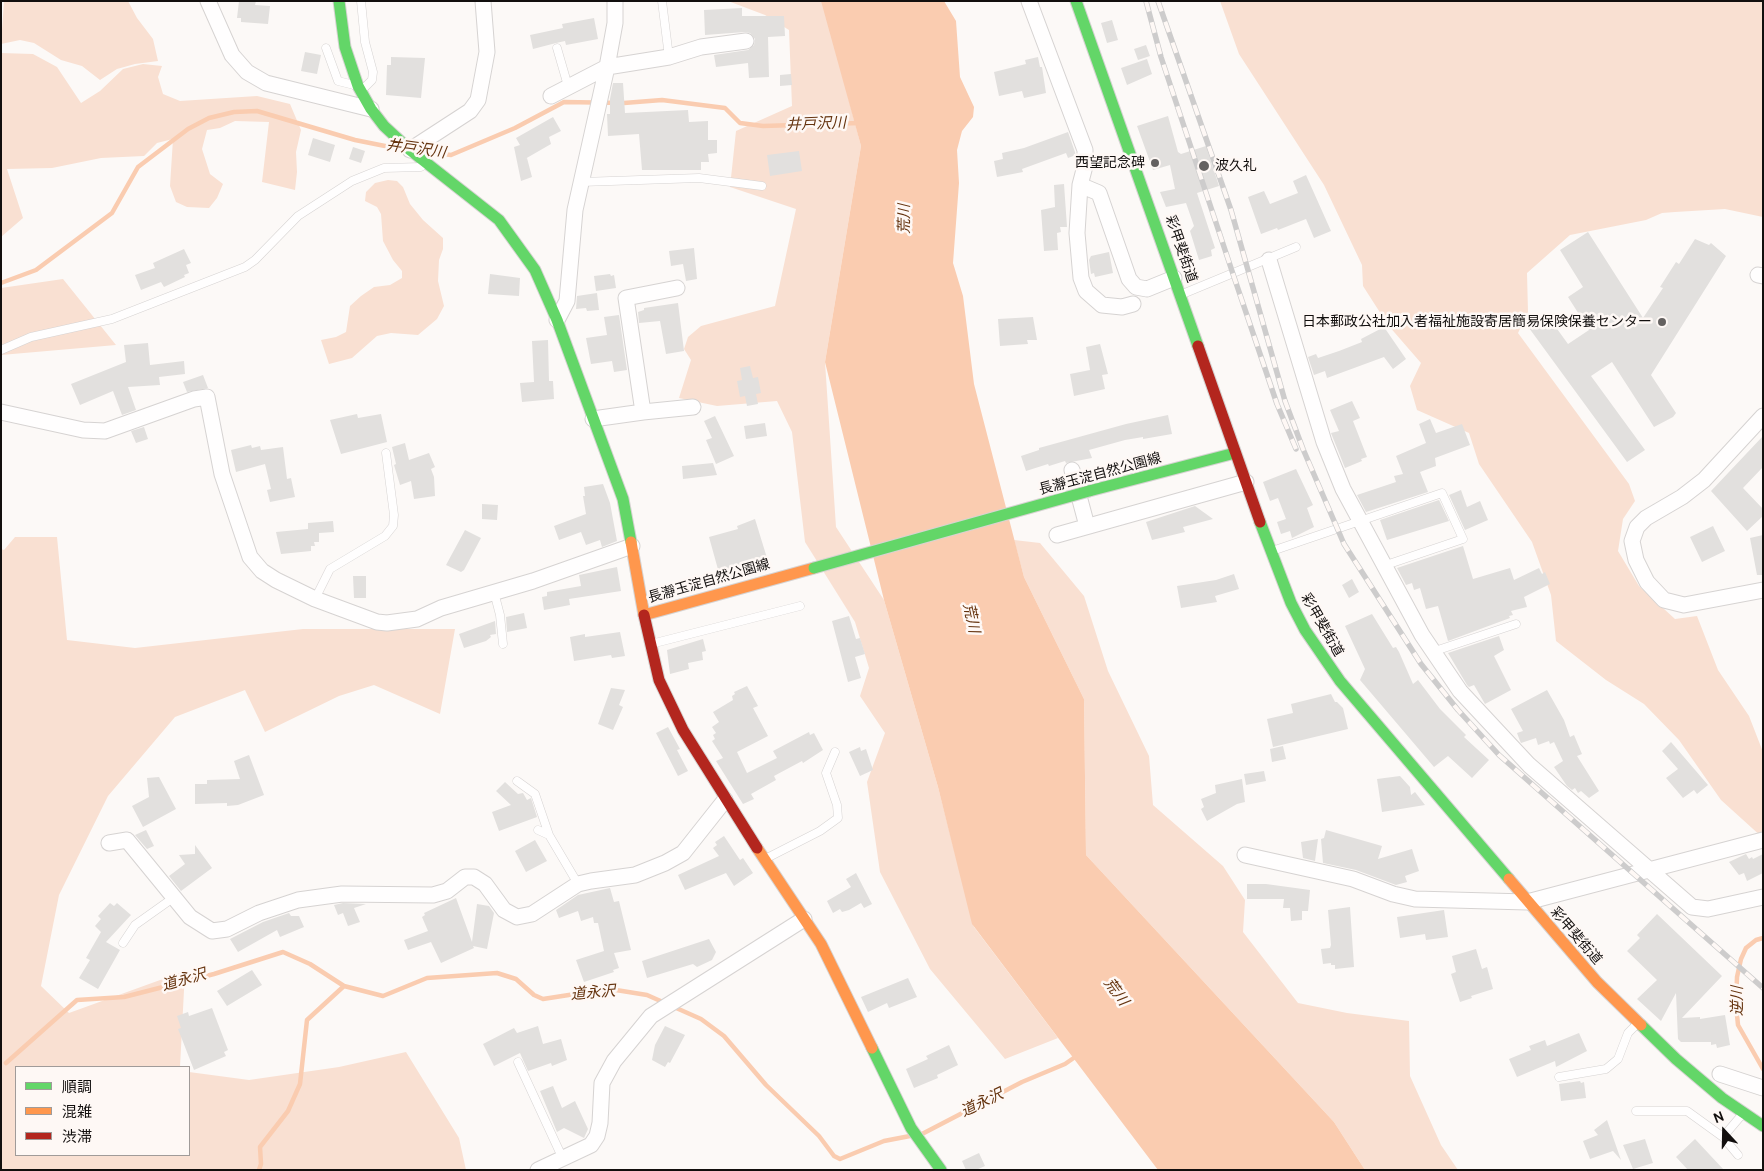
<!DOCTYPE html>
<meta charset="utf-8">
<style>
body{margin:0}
#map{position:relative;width:1764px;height:1171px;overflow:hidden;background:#fcf9f7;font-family:Cabin,"Noto Sans JP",sans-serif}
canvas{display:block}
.frame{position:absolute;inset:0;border:2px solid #120f0e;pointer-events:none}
.legend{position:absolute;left:15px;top:1066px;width:175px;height:90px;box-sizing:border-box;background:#fef8f5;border:1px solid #a09b99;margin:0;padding:6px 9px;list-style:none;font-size:15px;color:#120f0e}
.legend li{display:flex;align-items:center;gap:10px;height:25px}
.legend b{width:25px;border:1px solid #a09b99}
.north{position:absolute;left:1699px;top:1106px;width:50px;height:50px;-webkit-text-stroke:4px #fef8f5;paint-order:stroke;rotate:339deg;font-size:14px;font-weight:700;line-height:20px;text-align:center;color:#120f0e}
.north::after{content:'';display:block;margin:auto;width:18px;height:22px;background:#120f0e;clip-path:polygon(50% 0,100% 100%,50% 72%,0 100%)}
</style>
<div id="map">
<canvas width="1764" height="1171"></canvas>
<div class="frame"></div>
<ul class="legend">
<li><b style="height:6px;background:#63d668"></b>順調</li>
<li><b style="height:6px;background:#ff974d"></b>混雑</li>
<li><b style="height:6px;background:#b3261e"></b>渋滞</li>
</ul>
<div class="north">N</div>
</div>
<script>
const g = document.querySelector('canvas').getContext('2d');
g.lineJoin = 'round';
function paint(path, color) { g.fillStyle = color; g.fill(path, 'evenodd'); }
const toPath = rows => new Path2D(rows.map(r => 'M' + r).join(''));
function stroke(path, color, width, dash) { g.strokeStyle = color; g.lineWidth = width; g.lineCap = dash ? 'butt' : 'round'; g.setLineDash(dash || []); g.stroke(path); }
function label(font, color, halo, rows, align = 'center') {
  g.font = font + ' Cabin,"Noto Sans JP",sans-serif'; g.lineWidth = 5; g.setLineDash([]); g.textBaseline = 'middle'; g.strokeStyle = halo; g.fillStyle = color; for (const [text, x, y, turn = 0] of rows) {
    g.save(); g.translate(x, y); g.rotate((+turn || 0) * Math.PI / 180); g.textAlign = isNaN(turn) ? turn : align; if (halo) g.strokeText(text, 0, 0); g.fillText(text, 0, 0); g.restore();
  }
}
paint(toPath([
 [4,1,128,1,137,18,153,39,158,61,135,64,117,69,100,80,82,66,61,60,34,43,20,40,1,44],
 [728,1,823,2,861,146,825,362,836,527,884,600,938,787,974,927,1058,1038,1005,1059,930,969,880,872,867,782,885,733,860,696,869,668,855,622,805,542,792,432,777,401,717,406,679,398,691,360,684,349,688,337,701,326,775,306,796,209,730,187,736,131,792,106,789,30,765,15],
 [1220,1,1763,1,1763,217,1725,209,1675,212,1662,213,1646,220,1570,235,1527,273,1528,312,1518,333,1629,484,1635,501,1623,519,1618,551,1639,586,1675,619,1697,616,1718,670,1749,716,1763,752,1763,838,1721,800,1679,740,1644,704,1606,680,1556,641,1551,595,1532,542,1479,464,1469,433,1417,410,1410,386,1421,363,1388,325,1363,286,1362,265,1324,185,1239,54],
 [1,53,33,54,57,67,81,103,100,91,123,69,143,64,162,66,158,77,163,94,180,101,257,96,290,104,301,130,296,152,297,172,295,190,262,182,269,122,235,121,220,128,207,130,202,149,210,174,223,184,217,198,209,208,187,207,176,202,170,186,173,139,157,143,144,156,101,158,52,168,7,169,23,218,1,237],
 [388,180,397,181,403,187,410,204,423,220,443,238,443,249,439,260,438,281,444,306,437,319,418,335,391,333,377,336,352,358,329,364,321,340,336,337,346,332,350,306,361,296,374,287,390,285,402,278,402,271,393,260,383,241,381,214,377,207,365,201,366,192,375,183],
 [63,279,116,345,1,355,1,288],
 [15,537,57,537,67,640,135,648,303,629,455,629,440,714,374,685,339,696,265,732,245,690,175,717,108,796,59,895,41,986,69,1013,185,971,180,1067,16,1067,16,1155,189,1155,189,1072,249,1080,339,1067,406,1052,459,1138,466,1170,1,1170,1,549,4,550],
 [1014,540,1040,543,1084,596,1108,671,1149,756,1153,805,1223,866,1245,900,1243,932,1298,1003,1347,1013,1409,1021,1410,1076,1441,1145,1458,1170,1365,1170,1334,1122,1086,855,1084,699,1024,577]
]), '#f9e0d2');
paint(toPath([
 [821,1,944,1,956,21,960,77,974,107,973,117,962,131,957,150,959,183,953,263,963,296,974,384,1024,577,1084,699,1086,855,1334,1122,1365,1170,1158,1170,972,924,938,787,884,600,825,362,861,146]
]), '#faccb0');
stroke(toPath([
 [427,152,451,155,515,128,564,102,624,103,662,100,725,108,740,123,763,126,860,123],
 [1,283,36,270,112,213,138,167,188,129,209,118,234,112,257,111,355,140,395,148],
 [1763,938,1756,940,1746,948,1741,959,1737,977,1736,1005,1738,1025,1763,1069],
 [674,1007,701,1019,724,1036,766,1085,819,1136,834,1156,840,1159,884,1141,910,1136],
 [6,1063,77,1000,124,997,214,974,283,952,310,964,344,986,383,996,427,978,497,973,516,979,534,995,543,999,601,990,616,990,647,995,665,1003],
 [922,1134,1022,1082,1065,1064,1078,1055],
 [259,1170,261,1164,260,1147,288,1111,300,1084,307,1020,344,986]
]), '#faccb0', 4.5);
paint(toPath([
 [239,1,256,1,255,5,270,6,268,24,241,22,241,18,237,18],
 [742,8,742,16,784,16,785,36,768,37,769,77,749,78,748,63,716,67,714,55,748,50,754,45,755,39,750,33,745,32,705,35,704,10],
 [594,18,598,39,566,45,565,41,556,43,533,49,530,35,563,28,562,24],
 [1112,20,1118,40,1107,43,1101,23],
 [1146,45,1150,56,1138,60,1134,49],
 [305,52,321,55,317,74,301,71],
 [391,57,425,58,421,98,386,95,387,65,391,65],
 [1038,57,1040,67,1042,67,1046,93,1024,98,1022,91,999,96,994,72,1026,64,1025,60],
 [1147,59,1152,74,1127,85,1121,68],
 [791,74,792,85,780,86,780,75],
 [613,83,623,83,625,113,688,110,689,122,708,121,708,140,717,140,717,153,708,154,709,162,701,162,701,170,642,170,639,134,608,136,607,114,610,114,610,99],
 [1168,116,1178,152,1181,154,1206,146,1219,186,1197,193,1215,248,1211,250,1212,256,1199,260,1190,231,1194,226,1186,203,1166,207,1160,192,1175,189,1170,165,1153,170,1137,126],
 [553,117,561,131,549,137,551,144,525,159,527,158,532,177,521,181,514,147,520,145,516,138],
 [1068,132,1076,155,1068,158,1066,153,1022,169,1023,172,997,177,994,161,1003,159,1002,153,1024,148],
 [313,138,335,145,330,162,308,155],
 [353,147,365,151,361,163,349,159],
 [799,151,802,171,770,176,767,155],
 [1306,175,1331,231,1314,238,1306,219,1278,230,1277,228,1261,234,1248,197,1264,191,1270,204,1298,193,1293,181],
 [1064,184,1067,227,1060,227,1061,232,1057,233,1058,250,1044,251,1041,210,1055,207,1054,185],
 [1588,232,1643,318,1663,288,1660,287,1676,262,1679,264,1695,239,1709,245,1711,243,1726,256,1651,375,1676,413,1673,417,1654,427,1612,362,1591,376,1645,450,1627,462,1529,328,1547,315,1568,344,1589,330,1568,297,1583,287,1560,250],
 [694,248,697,279,686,281,683,264,671,266,669,251],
 [184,249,191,263,186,265,189,273,184,275,185,277,164,287,161,282,141,290,135,275,155,268,153,263],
 [1109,252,1113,273,1095,277,1094,273,1091,274,1089,260,1091,256],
 [490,274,520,278,519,296,488,294],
 [610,274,611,276,614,275,616,288,596,291,594,276],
 [597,293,599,310,587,311,586,308,576,309,577,296],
 [678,303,684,351,666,354,660,321,639,323,638,312,644,310,644,308],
 [619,315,627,370,614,372,612,361,591,364,586,338,607,335,604,317],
 [1033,317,1037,340,1027,340,1028,344,1000,346,998,319],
 [1384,327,1406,359,1393,369,1384,357,1327,378,1325,371,1314,375,1308,357,1316,354,1318,358,1339,351,1362,342,1361,339],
 [548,340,549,381,553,381,554,399,522,402,520,383,534,382,532,341],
 [148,343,150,365,184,361,185,374,159,377,160,385,128,387,136,410,122,415,113,391,80,405,71,384,126,362,124,345],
 [1100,344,1108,374,1102,375,1105,389,1074,396,1070,374,1090,370,1086,347],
 [750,366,753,378,758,377,761,393,756,394,758,404,747,406,745,396,740,397,737,381,742,380,740,368],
 [203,375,208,388,187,392,183,382],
 [1352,401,1360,418,1353,421,1367,457,1361,459,1362,461,1345,468,1331,433,1339,431,1330,410],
 [357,414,358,418,381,414,387,442,341,454,330,420],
 [1168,415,1172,434,1143,439,1143,437,1125,440,1089,450,1092,458,1066,463,1065,461,1049,466,1048,464,1026,471,1021,456,1039,450,1039,448,1126,424],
 [715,416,734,456,716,464,706,440,712,438,704,421],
 [1430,419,1436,433,1462,424,1470,445,1435,458,1436,466,1420,472,1428,492,1366,512,1357,495,1396,482,1394,476,1403,474,1396,456,1426,443,1419,424],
 [765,423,767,436,746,439,744,426],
 [144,427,148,439,136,443,131,431],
 [1763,436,1763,467,1743,488,1763,509,1763,516,1747,531,1711,491],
 [405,443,409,460,429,453,435,467,431,469,434,477,435,496,414,499,411,481,400,485,394,465,396,464,392,447],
 [251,445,252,448,260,446,261,450,283,447,287,479,291,478,295,497,270,502,267,490,271,489,265,464,236,472,231,450],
 [713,463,717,475,683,479,682,466],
 [1296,469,1313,505,1307,508,1314,527,1292,538,1290,531,1281,534,1277,522,1286,519,1278,498,1270,501,1263,482],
 [603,484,610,503,617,541,602,547,600,540,586,545,581,532,559,540,554,526,586,514,583,496,585,496,584,487],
 [1461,490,1467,507,1480,501,1488,520,1465,530,1449,495],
 [1439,500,1449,521,1387,540,1380,520],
 [482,504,498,505,497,520,482,519],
 [1195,506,1213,519,1183,527,1185,532,1152,540,1146,522],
 [755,519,767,558,758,560,759,564,719,573,709,537,738,529,737,526],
 [333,521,334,532,319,533,319,542,314,542,315,546,311,546,311,551,281,554,276,532,308,529,308,523],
 [1713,526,1725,551,1702,562,1690,537],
 [465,530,481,538,464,570,461,572,446,565],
 [1763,535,1763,575,1757,575,1750,538],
 [1463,546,1473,579,1510,568,1514,580,1539,568,1542,574,1545,572,1550,584,1524,597,1527,607,1511,611,1513,615,1509,616,1510,618,1448,641,1438,606,1426,609,1420,588,1414,590,1412,583,1406,585,1397,568],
 [617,567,621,591,569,599,570,605,544,610,542,597,547,596,547,592,581,586,579,575],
 [1234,574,1239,589,1215,596,1217,602,1181,608,1177,586,1216,580],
 [353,576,366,576,366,598,354,598],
 [1352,579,1359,592,1349,598,1342,585],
 [524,613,527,628,507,632,506,617],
 [1372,614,1393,648,1396,647,1399,652,1413,684,1418,680,1440,709,1466,735,1464,737,1489,760,1472,778,1448,756,1434,767,1360,680,1365,669,1345,626],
 [849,616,856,639,860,638,865,654,855,657,861,678,848,682,832,621],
 [495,621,496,634,490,635,491,637,486,641,464,648,459,634],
 [620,632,625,656,612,658,611,655,574,661,570,637,585,634,585,637],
 [1499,636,1504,650,1494,656,1511,690,1485,704,1474,685,1469,687,1467,685,1448,653],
 [703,639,706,651,702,652,703,660,688,663,689,669,670,674,667,650],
 [747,686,758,706,753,708,768,736,737,752,747,773,777,758,773,751,809,732,810,735,814,733,823,750,803,763,802,761,774,776,776,780,751,794,754,799,743,804,716,761,723,758,712,741,715,739,713,735,716,733,712,727,719,722,713,712,733,700,732,696,735,694,734,692],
 [611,688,625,690,619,705,623,707,613,730,598,724],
 [1547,690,1564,720,1570,737,1574,735,1582,754,1577,756,1599,791,1589,798,1581,791,1578,793,1575,788,1572,790,1567,786,1554,767,1563,761,1554,742,1550,744,1549,741,1538,745,1536,738,1521,743,1520,741,1517,733,1523,731,1511,709],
 [1331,694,1335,702,1337,702,1343,708,1348,729,1273,747,1267,719,1293,713,1291,704],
 [668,727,680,749,677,750,688,771,678,776,656,733],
 [1671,742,1708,785,1697,794,1694,790,1683,798,1666,778,1678,769,1662,751],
 [1283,746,1286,759,1272,762,1270,749],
 [860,747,861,751,866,749,873,770,860,776,849,752],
 [249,755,264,795,238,805,227,806,227,803,195,804,195,784,207,784,207,780,240,779,234,761],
 [1264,771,1266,781,1246,785,1244,774],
 [1400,776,1410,787,1411,795,1415,792,1425,805,1382,812,1377,779],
 [159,777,176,809,143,827,132,806,149,797,147,778],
 [1242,779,1245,802,1237,804,1207,821,1201,809,1204,807,1201,799,1216,793,1215,785],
 [505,782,518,794,523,793,527,800,531,798,537,817,499,831,492,812,511,805,496,791],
 [146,830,154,846,147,849,135,835],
 [1326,830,1382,846,1378,859,1412,849,1419,871,1405,876,1407,882,1396,885,1356,870,1323,863,1321,839,1324,838],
 [724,836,740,860,743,858,753,873,734,886,726,873,685,890,678,875,719,856,713,848,717,845,715,842],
 [1318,839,1315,861,1303,858,1301,842],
 [535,840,547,861,526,872,515,851],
 [195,845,212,868,181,891,169,876,185,864,179,855,195,854],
 [1746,854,1749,859,1752,857,1753,859,1763,854,1763,873,1747,881,1744,873,1739,875,1729,862],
 [856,873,872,904,864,908,861,903,849,910,842,912,840,909,833,913,827,901,851,887,846,879],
 [1247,884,1266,884,1310,890,1308,911,1302,911,1302,920,1291,921,1290,908,1283,908,1284,899,1247,899],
 [610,888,614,902,619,901,631,950,614,953,619,968,613,970,614,972,584,982,576,960,604,951,598,923,594,923,593,917,581,921,578,911,559,918,556,910,578,895],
 [456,898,472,942,477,904,489,906,494,913,487,949,473,946,474,948,441,963,431,942,408,950,404,940,428,931,422,917,425,915,424,913],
 [110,903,114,906,117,903,131,915,106,942,120,950,98,989,79,978,90,960,86,958,101,932,95,926,101,919,98,916],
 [343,903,366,904,354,908,360,922,348,926,343,913,338,915,334,905],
 [1350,907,1354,967,1335,969,1335,965,1331,965,1331,963,1323,964,1321,949,1330,948,1331,945,1328,910],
 [1444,910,1448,937,1426,940,1425,934,1400,938,1397,917],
 [289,913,291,916,299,916,304,927,280,937,277,930,238,952,230,939,263,922],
 [1657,914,1722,976,1682,1018,1700,1017,1700,1019,1725,1015,1730,1045,1717,1048,1716,1044,1711,1045,1711,1042,1681,1042,1678,1039,1676,993,1661,1021,1637,999,1657,980,1627,951,1640,938,1637,935],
 [709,939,716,952,712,960,697,967,693,964,647,978,642,961],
 [1476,949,1482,969,1487,967,1493,989,1471,996,1472,998,1460,1002,1451,974,1456,972,1452,956],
 [252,970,262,985,227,1006,217,991],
 [908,978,917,997,889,1008,887,1003,868,1012,861,997],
 [212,1008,228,1050,224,1052,226,1056,194,1070,178,1029,181,1028,177,1016,188,1012,189,1016],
 [538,1026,543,1044,561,1039,567,1060,552,1066,551,1063,528,1071,520,1053,494,1066,483,1044,514,1028,517,1033],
 [665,1026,685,1035,670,1063,668,1062,665,1067,652,1060,655,1045],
 [1579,1033,1587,1051,1556,1067,1555,1061,1517,1077,1509,1059,1531,1050,1529,1046,1545,1040,1547,1046],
 [949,1045,958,1065,937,1075,938,1078,914,1088,906,1069,928,1059,926,1056],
 [1580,1081,1581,1083,1584,1082,1586,1098,1561,1101,1559,1084],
 [553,1086,562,1108,575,1101,588,1129,584,1138,564,1128,557,1132,540,1091],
 [1607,1120,1621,1160,1613,1151,1590,1159,1583,1141,1598,1135,1594,1130],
 [1645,1139,1653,1163,1633,1169,1623,1145],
 [1695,1139,1724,1170,1688,1170,1676,1157],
 [979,1153,985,1166,976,1170,966,1170,962,1161]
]), '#e2e0de');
const lane = toPath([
 [361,1,365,42,373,72,372,80,363,89],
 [662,1,669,57],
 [326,48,338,81,354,85],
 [557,48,568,86],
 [581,182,699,178,762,186],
 [1185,293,1296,247],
 [1,350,31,337,112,319,245,267,255,260,298,216,352,181,384,168,421,167],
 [1275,550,1442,493,1463,539,1383,566],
 [494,592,500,615,503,644],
 [315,599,330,569,385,536,393,526,394,515,386,453],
 [651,644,800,606],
 [1432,652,1516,624],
 [517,781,535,794,549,835],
 [538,830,549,835,578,884],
 [767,858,820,831,838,818,837,805,826,773,835,752],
 [123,943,135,925,173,898],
 [518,1062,563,1159],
 [1559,1077,1606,1069,1618,1059,1628,1033,1636,1025],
 [1636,1111,1687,1111,1723,1137,1738,1155],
 [1723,1137,1740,1117]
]);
const street = toPath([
 [208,1,232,55,247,72,266,83,371,109],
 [1029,1,1085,150,1085,166,1080,185,1099,193,1129,279,1136,287,1147,289,1174,278],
 [551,96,607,67,669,57,701,47,746,41],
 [410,150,470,111,478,100,487,52,483,1],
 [1080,185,1077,233,1081,278,1086,291,1102,305,1122,307,1133,304],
 [1269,260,1324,442,1343,489,1422,635,1460,691,1529,765,1692,907,1708,909,1763,897],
 [1758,275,1763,276],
 [557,320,567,301,575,210,607,67,615,23,615,1],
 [1,412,83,430,105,431,194,399,207,397,222,474,250,557,262,571,276,580,315,599,377,622,387,623,417,619,441,608,533,581,632,546],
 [643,412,693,407],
 [1763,416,1704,480,1682,497,1646,518,1637,527,1632,541,1636,560,1647,582,1664,600,1684,605,1763,590],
 [593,419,643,412,626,298,677,288],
 [1072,470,1087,526],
 [1057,535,1246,482],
 [109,843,127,840,190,917,212,931,227,929,259,913,298,900,342,894,433,895,447,891,465,877,474,877,485,884,504,910,517,917,532,914,578,884,591,881,635,875,665,863,683,853,725,800],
 [1245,855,1353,879,1393,894,1415,899,1527,902,1763,840],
 [1720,1074,1763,1088],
 [538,1170,591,1145,597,1136,600,1123,602,1083,614,1061,651,1016,804,919]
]);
const fast = toPath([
 [339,1,345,47,358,86,371,109,384,126,410,150,499,220,535,270,557,320,623,499,631,542],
 [1076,1,1198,346],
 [1089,491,1235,453],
 [1260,522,1291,603,1305,630,1340,681,1509,879],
 [1641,1025,1676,1059,1722,1098,1763,1126],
 [872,1048,911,1128,941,1170]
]);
const slow = toPath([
 [631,542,644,615,814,568],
 [757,848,821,944,872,1048],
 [1509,879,1597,982,1641,1025]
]);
const jam = toPath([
 [1198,346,1260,522],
 [644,615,659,680,683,730,757,848]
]);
stroke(lane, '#d6d3d2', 9);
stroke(street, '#d6d3d2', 17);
stroke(fast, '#d6d3d2', 13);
stroke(slow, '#d6d3d2', 13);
stroke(jam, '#d6d3d2', 13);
stroke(lane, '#fffefe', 8);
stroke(street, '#fffefe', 15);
stroke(fast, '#63d668', 11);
stroke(slow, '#ff974d', 11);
stroke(jam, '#b3261e', 11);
const rail = toPath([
 [1146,1,1161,57,1233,274,1277,404,1296,449],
 [1158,1,1231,210,1285,401,1303,449,1344,544,1421,664,1458,710,1499,755,1763,988]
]);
stroke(rail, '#cdcccc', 5.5);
stroke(rail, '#fef8f5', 4, [11]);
const fastBridge = toPath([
 [814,568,1089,491]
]);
stroke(fastBridge, '#d6d3d2', 13, []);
stroke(fastBridge, '#63d668', 11);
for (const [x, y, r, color] of [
 [1155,163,5,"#646160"],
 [1204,166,6,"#646160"],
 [1662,322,5,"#646160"]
]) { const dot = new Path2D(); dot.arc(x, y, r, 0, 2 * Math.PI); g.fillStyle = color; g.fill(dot); stroke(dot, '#fef8f5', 2); }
label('14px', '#120f0e', '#fef8f5', [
 ["西望記念碑",1145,163],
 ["波久礼",1215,166,"left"],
 ["日本郵政公社加入者福祉施設寄居簡易保険保養センター",1652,322]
], 'right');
label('14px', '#120f0e', '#fef8f5', [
 ["彩甲斐街道",1181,249,71],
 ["長瀞玉淀自然公園線",1100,474,-15],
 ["長瀞玉淀自然公園線",709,581,-16],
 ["彩甲斐街道",1322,625,60],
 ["彩甲斐街道",1576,936,49]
]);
label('italic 15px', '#65330e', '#fef8f5', [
 ["井戸沢川",816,124,-2],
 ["井戸沢川",416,149,8],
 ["荒川",905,219,-90],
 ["荒川",971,618,78],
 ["道永沢",184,980,-16],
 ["荒川",1116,992,54],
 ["道永沢",593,993,-5],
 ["逆川",1738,1001,-90],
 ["道永沢",982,1103,-26]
]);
</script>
